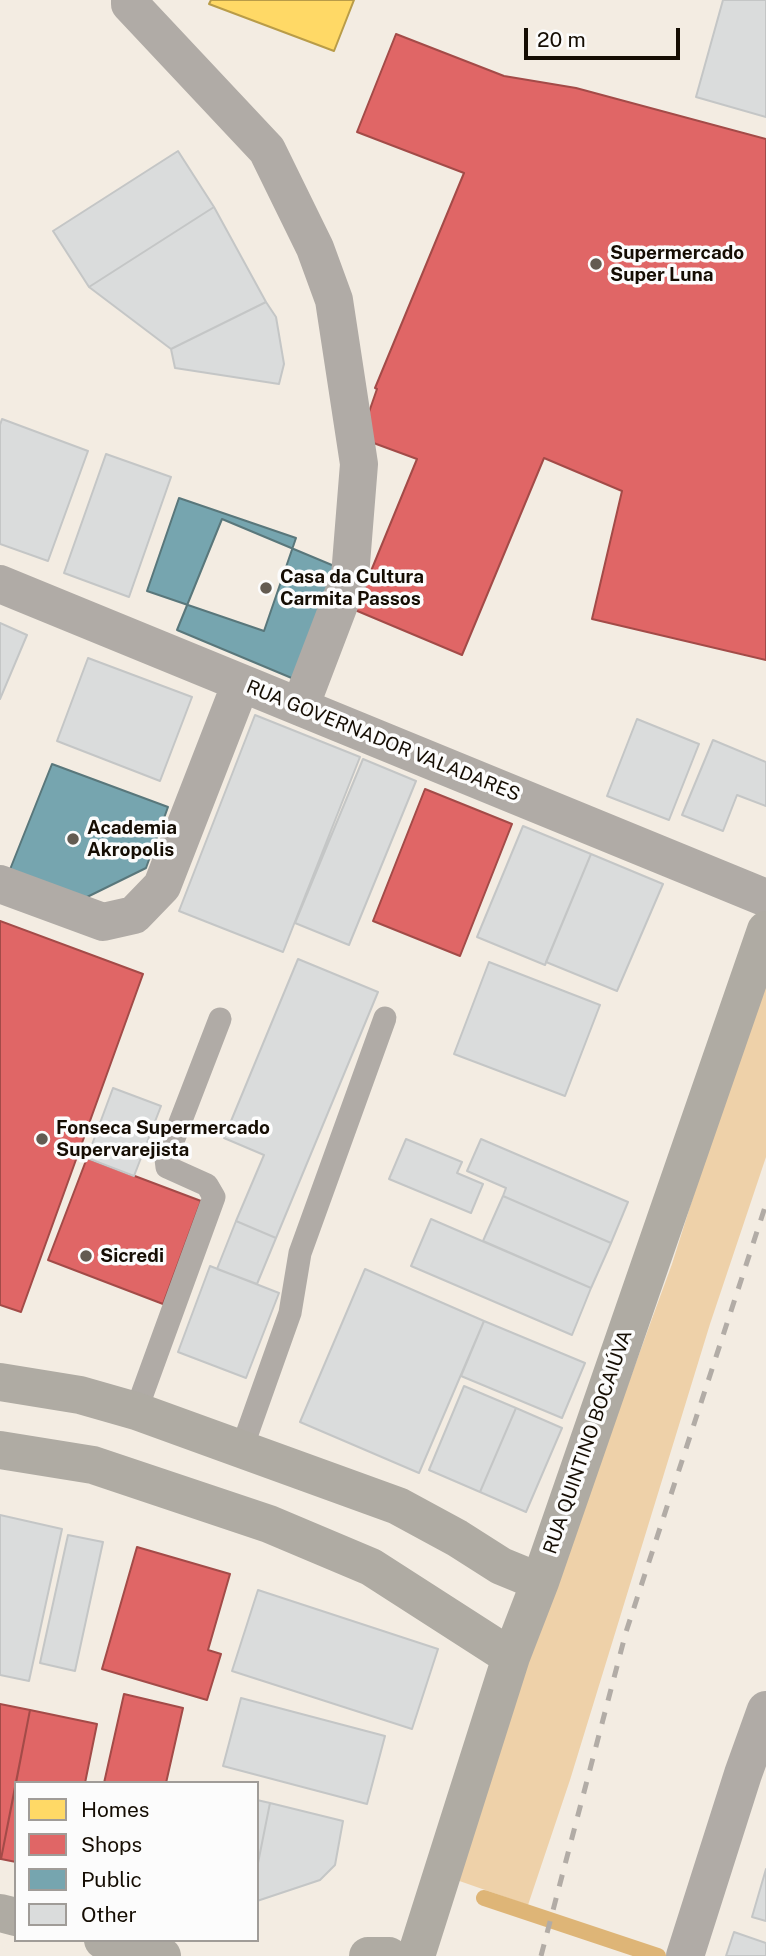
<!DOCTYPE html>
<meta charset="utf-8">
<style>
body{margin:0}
#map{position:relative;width:766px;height:1956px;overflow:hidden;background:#f3ece2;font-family:"Public Sans",sans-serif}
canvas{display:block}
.legend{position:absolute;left:14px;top:1781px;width:245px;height:161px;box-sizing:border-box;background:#fcfcfc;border:2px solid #a09c98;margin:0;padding:9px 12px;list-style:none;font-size:21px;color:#150d03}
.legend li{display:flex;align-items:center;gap:14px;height:35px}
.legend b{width:35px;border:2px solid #a09c98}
.scale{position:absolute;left:524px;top:28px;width:156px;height:32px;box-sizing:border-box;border:4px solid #150d03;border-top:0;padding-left:9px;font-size:21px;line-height:24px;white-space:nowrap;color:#150d03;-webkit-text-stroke:5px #fcfcfc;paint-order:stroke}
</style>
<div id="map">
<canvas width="766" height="1956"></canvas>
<ul class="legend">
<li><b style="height:19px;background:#ffd966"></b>Homes</li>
<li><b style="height:19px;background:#e06666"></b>Shops</li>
<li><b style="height:19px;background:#76a5af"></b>Public</li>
<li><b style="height:19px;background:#dadcdc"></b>Other</li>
</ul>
<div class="scale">20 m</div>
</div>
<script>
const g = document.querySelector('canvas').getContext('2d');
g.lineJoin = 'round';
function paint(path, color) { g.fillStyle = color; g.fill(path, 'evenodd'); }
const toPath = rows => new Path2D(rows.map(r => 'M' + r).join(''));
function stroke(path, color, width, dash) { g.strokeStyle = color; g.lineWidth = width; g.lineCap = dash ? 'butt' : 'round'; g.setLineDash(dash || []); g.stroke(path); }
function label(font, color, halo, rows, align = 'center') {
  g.font = font + ' "Public Sans",sans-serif'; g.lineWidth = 7; g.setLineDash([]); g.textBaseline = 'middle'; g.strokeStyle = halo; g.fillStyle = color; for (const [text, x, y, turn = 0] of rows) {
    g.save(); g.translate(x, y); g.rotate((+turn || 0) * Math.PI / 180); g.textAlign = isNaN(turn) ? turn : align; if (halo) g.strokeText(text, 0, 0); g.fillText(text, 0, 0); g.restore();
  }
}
paint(toPath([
 [766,965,766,1157,710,1324,570,1780,528,1905,448,1877,672,1264]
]), '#eed1a9');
const homes = toPath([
 [211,0,354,0,334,51,209,4,211,0]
]);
paint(homes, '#ffd966');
stroke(homes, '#b99c48', 2);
const shops = toPath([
 [396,34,504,76,576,88,766,139,766,660,592,619,622,491,544,458,462,655,355,610,417,459,360,438,377,389,375,388,464,173,357,132,396,34],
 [425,789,512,824,460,956,373,921,425,789],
 [0,921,143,974,21,1312,0,1305,0,921],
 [87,1158,201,1201,163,1304,48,1260,87,1158],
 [137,1547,230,1574,208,1650,221,1654,207,1700,102,1669,137,1547],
 [124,1694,183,1708,166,1783,104,1783,124,1694],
 [0,1704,30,1710,1,1859,0,1859,0,1704],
 [30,1710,97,1724,85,1783,16,1783,30,1710],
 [16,1783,16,1862,1,1859,16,1783]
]);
paint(shops, '#e06666');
stroke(shops, '#a34b48', 2);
const public = toPath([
 [179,498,296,538,264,631,147,591,179,498],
 [222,519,339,568,294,679,177,630,222,519],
 [52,764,168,807,146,868,81,900,9,872,52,764]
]);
paint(public, '#76a5af');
stroke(public, '#59777b', 2);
stroke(toPath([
 [484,1898,658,1956]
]), '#deb577', 16);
const building = toPath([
 [723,0,766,0,766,117,696,97,723,0],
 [178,151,214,207,89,287,53,231,178,151],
 [214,207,266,302,171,349,89,287,214,207],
 [266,302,276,317,284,364,279,384,175,368,171,349,266,302],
 [2,419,88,451,48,561,0,544,0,425,2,419],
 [106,454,171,477,129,597,64,573,106,454],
 [0,623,27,635,0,699,0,623],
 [88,658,192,697,160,781,57,741,88,658],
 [255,715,360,757,283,952,179,911,255,715],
 [637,719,699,744,669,820,607,796,637,719],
 [713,740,766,762,766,806,737,795,723,831,682,815,713,740],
 [363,759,416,781,349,945,295,923,363,759],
 [523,826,591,854,545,965,477,937,523,826],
 [591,854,663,884,617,991,546,962,591,854],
 [298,959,378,992,276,1238,236,1221,264,1155,224,1138,298,959],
 [489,962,600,1005,565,1096,454,1054,489,962],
 [113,1088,161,1106,134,1176,87,1158,113,1088],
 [406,1139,462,1162,457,1173,483,1184,471,1213,389,1179,406,1139],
 [481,1139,628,1202,611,1243,503,1196,506,1188,467,1171,481,1139],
 [503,1196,611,1243,591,1288,483,1241,503,1196],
 [431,1219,591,1288,572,1335,411,1266,431,1219],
 [236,1221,276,1238,257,1284,217,1269,236,1221],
 [210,1266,279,1293,246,1378,178,1352,210,1266],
 [365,1269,484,1321,419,1473,300,1422,365,1269],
 [484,1321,585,1363,562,1418,461,1376,484,1321],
 [464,1386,516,1408,480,1492,429,1470,464,1386],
 [516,1408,562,1428,526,1512,480,1492,516,1408],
 [0,1515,62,1529,29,1681,0,1675,0,1515],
 [68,1535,103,1542,75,1671,40,1663,68,1535],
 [258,1590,438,1649,412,1729,232,1671,258,1590],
 [241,1698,385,1736,367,1804,223,1766,241,1698],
 [257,1800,270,1803,257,1868,257,1800],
 [270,1803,343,1821,335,1865,320,1880,257,1901,257,1868,270,1803],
 [766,1869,766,1921,752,1917,766,1869],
 [734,1932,766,1943,766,1956,726,1956,734,1932]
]);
paint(building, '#dadcdc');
stroke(building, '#c4c6c6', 2);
stroke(toPath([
 [136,1411,214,1197,207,1185,167,1167,166,1159,220,1019],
 [242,1448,290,1313,300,1253,385,1018]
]), '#b0aba6', 23);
stroke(toPath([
 [130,0,130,4,267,150,315,248,334,300,359,464,350,576,300,707],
 [0,584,766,898],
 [0,884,103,922,134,915,162,886,241,683],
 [685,1956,743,1774,766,1710]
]), '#b0aba6', 38);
stroke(toPath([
 [0,1382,80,1395,136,1411,398,1506,457,1538,501,1566,540,1582],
 [0,1450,93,1465,269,1524,371,1567,511,1657],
 [0,1913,16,1917],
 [103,1940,162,1956],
 [368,1956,389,1956],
 [416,1956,511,1657,540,1582,766,930]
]), '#afaba3', 38);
stroke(toPath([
 [541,1956,626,1632,766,1204]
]), '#b2aca6', 5, [12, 12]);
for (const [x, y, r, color] of [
 [596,264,7,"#635b51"],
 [266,588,7,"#635b51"],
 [73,839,7,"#635b51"],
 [42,1139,7,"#635b51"],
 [86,1256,7,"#635b51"]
]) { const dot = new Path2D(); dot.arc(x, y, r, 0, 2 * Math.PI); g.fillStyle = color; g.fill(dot); stroke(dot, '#fcfcfc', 2.5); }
label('bold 19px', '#150d03', '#fcfcfc', [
 ["Supermercado",610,253],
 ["Super Luna",610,275],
 ["Casa da Cultura",280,577],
 ["Carmita Passos",280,599],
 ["Academia",87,828],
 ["Akropolis",87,850],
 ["Fonseca Supermercado",56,1128],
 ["Supervarejista",56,1150],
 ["Sicredi",100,1256]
], 'left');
label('19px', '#150d03', '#fcfcfc', [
 ["RUA GOVERNADOR VALADARES",383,741,22],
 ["RUA QUINTINO BOCAIÚVA",588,1442,-71]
]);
</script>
